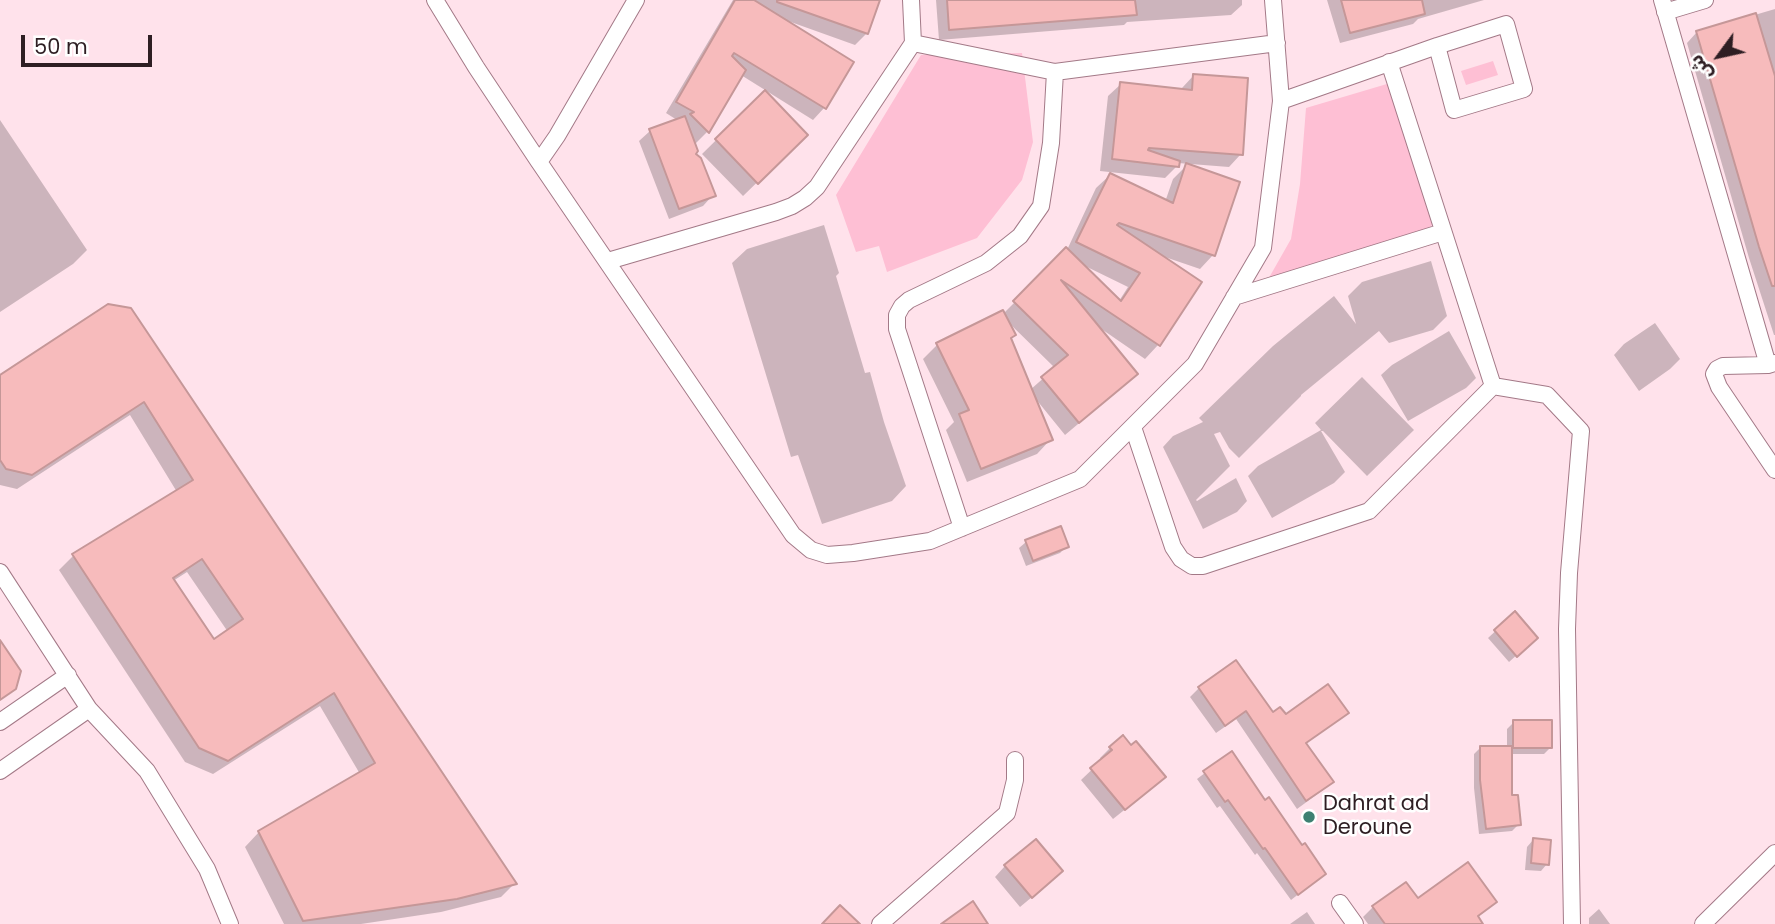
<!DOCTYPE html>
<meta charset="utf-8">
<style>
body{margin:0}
#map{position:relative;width:1775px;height:924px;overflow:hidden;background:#ffe2eb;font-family:Poppins,"Noto Sans Arabic",sans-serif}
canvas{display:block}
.north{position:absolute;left:1684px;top:21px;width:70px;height:70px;-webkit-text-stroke:5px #fff;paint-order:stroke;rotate:237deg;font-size:19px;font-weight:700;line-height:28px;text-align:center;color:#2e1e23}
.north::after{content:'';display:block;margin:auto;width:24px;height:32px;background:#2e1e23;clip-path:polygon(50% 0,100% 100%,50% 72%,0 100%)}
.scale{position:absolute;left:21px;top:35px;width:131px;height:32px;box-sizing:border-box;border:4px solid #2e1e23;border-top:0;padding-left:9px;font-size:21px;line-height:24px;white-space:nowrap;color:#2e1e23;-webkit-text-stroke:5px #fff;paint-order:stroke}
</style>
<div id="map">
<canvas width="1775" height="924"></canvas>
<div class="north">ش</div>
<div class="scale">50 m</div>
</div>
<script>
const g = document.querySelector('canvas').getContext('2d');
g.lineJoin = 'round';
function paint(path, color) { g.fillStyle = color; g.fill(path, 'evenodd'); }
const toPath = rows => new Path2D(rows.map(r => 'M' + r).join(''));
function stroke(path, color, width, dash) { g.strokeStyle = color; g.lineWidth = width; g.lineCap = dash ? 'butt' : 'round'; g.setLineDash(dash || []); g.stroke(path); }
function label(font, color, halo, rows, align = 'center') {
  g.font = font + ' Poppins,sans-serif'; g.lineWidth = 5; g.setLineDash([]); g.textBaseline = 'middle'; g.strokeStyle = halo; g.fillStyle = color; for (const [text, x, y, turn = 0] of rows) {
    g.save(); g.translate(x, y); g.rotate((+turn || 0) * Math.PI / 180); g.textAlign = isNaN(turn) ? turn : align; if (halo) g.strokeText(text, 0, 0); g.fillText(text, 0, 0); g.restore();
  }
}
paint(toPath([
 [1022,53,1033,142,1022,180,977,238,887,272,879,246,856,252,836,195,921,55],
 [1493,61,1498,75,1466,85,1461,71],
 [1397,81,1439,218,1428,229,1266,283,1291,239,1300,184,1306,108]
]), '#febfd4');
paint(toPath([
 [733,0,878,0,867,33,855,45,788,21,852,63,824,108,813,120,741,75,707,132,694,145,694,155,713,195,703,206,669,219,639,141,650,131,677,120,666,113],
 [936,0,1242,0,1242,5,1231,15,1127,22,1124,25,939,40],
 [1327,0,1484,0,1418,19,1413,24,1340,43],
 [1775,9,1775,335,1774,335,1749,258,1687,43,1697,32],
 [1194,75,1241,154,1229,167,1178,163,1177,166,1165,178,1100,171,1108,96,1121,84,1182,90,1182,88],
 [765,92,806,135,743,196,702,154],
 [0,120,87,250,73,264,0,312],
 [1187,165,1213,255,1200,269,1162,256,1200,283,1158,345,1145,359,1100,328,1136,374,1122,387,1065,435,1035,398,1051,439,1037,454,967,482,946,430,954,422,923,359,937,345,1003,314,1067,250,1096,188,1110,175,1165,202,1173,179],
 [1083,265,1128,287,1119,301],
 [1008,322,1055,368,1030,390,1009,339],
 [824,225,839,273,836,276,865,373,870,372,884,422,906,486,892,501,822,524,798,455,791,457,732,263,747,249],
 [1431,261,1447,316,1433,330,1389,343,1379,331,1301,395,1301,396,1239,458,1229,448,1220,432,1214,434,1230,466,1196,500,1197,501,1236,478,1247,501,1237,512,1203,529,1163,447,1173,436,1203,422,1199,418,1273,346,1334,296,1356,324,1348,296,1362,282],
 [108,306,515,883,501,897,441,912,361,924,284,924,245,847,259,832,360,774,320,706,213,774,185,762,59,570,73,556,177,492,130,415,17,489,0,485,0,377],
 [187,572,228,632,214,641,173,581],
 [1655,323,1680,359,1670,369,1639,391,1614,355,1624,344],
 [1449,331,1476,378,1466,388,1408,421,1381,375,1392,365],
 [1362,377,1414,430,1367,476,1323,431,1321,431,1345,472,1334,483,1272,518,1248,476,1258,466,1321,430,1315,423],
 [1026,542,1067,546,1060,553,1026,566,1019,548],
 [1515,613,1529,644,1509,662,1488,638],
 [1199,688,1273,714,1285,717,1346,712,1337,721,1305,744,1332,781,1323,790,1297,809,1236,719,1216,733,1190,697],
 [1514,722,1551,747,1544,754,1511,754,1510,797,1519,824,1512,831,1479,834,1474,788,1474,754,1481,747,1507,748,1507,729],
 [1110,748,1153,787,1113,819,1081,780,1102,760,1100,758],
 [1231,753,1265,803,1324,874,1291,900,1257,853,1255,855,1220,806,1217,808,1197,779],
 [1533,840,1547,864,1541,871,1525,870,1527,847],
 [1005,866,1050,882,1020,907,995,877],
 [1417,901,1495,902,1477,918,1481,924,1368,924,1363,917,1373,907],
 [1599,909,1610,924,1589,924,1589,918],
 [1307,912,1315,924,1290,924]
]), '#0003');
const building = toPath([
 [735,0,754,0,854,62,826,109,734,53,732,56,746,70,709,133,690,114,694,112,676,102,735,0],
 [777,0,880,0,868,34,777,2,777,0],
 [947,0,1135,0,1137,15,949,30,947,0],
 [1341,0,1422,0,1425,14,1350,33,1341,0],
 [1756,13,1775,76,1775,286,1772,286,1759,247,1696,31,1756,13],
 [1193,74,1248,78,1243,155,1149,148,1148,150,1180,161,1179,167,1112,159,1120,82,1192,90,1193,74],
 [765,90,808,135,758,184,715,139,765,90],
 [685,116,698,151,696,154,701,158,716,196,679,209,649,129,685,116],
 [1186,163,1240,182,1215,256,1119,223,1117,225,1202,282,1160,346,1061,280,1138,374,1079,423,1041,377,1068,355,1013,301,1066,247,1121,301,1140,273,1076,242,1110,173,1173,203,1186,163],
 [108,304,131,308,517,884,457,899,303,921,258,831,375,763,334,693,228,761,199,748,72,554,193,480,144,402,32,475,6,469,0,460,0,375,108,304],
 [202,559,243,619,214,639,173,578,202,559],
 [1003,310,1016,335,1011,338,1053,440,981,469,959,414,969,410,936,343,1003,310],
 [1061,526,1069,547,1033,561,1025,540,1061,526],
 [1515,611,1538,638,1517,657,1494,630,1515,611],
 [0,640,21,671,16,689,0,700,0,640],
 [1236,660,1273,712,1280,707,1286,714,1328,684,1349,713,1306,743,1334,782,1306,801,1246,711,1225,726,1198,687,1236,660],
 [1513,720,1552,720,1552,748,1513,748,1513,720],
 [1123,735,1131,745,1136,741,1166,777,1125,810,1090,768,1112,750,1109,747,1123,735],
 [1480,746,1512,746,1512,795,1518,795,1521,825,1486,829,1480,780,1480,746],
 [1232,751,1265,800,1269,797,1302,845,1305,843,1326,874,1298,895,1265,848,1263,849,1228,800,1225,802,1203,771,1232,751],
 [1533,838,1551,840,1549,865,1531,863,1533,838],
 [1036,839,1063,871,1032,898,1004,865,1036,839],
 [1468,862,1497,902,1478,916,1483,924,1385,924,1372,906,1406,882,1418,898,1468,862],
 [973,901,988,924,941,924,973,901],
 [840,905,860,924,822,924,840,905]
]);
paint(building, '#f7bbbc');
stroke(building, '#c59798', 2);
const minor = toPath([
 [435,0,476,67,539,162,557,136,636,0],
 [911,0,913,43],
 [1662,0,1768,365,1775,363],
 [1665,12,1705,0],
 [1389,62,1493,386],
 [1281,101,1437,46,1506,24,1524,89,1454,110,1437,46],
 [539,162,793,535,811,550,827,555,853,553,930,541,1080,479,1195,364,1263,248,1281,101,1273,0],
 [608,261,776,212,792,206,805,198,817,187,913,43,1055,72],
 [1234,297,1443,232],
 [1768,365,1723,366,1717,369,1714,374,1719,387,1775,470],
 [1133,427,1173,547,1181,559,1192,566,1203,566,1369,511,1493,386,1547,395,1581,431,1569,573,1567,629,1572,924],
 [962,528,897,329,897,315,902,306,909,300,986,263,1020,236,1041,206,1051,143,1055,72,1277,43],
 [0,572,89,709,147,771,207,869,230,924],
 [0,722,68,675],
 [0,771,89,709],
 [1340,903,1355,924],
 [880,924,1007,813,1015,780,1015,760],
 [1703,924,1775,853]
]);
stroke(minor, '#a37987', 18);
stroke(minor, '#fff', 16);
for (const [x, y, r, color] of [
 [1309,817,7,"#3e8072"]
]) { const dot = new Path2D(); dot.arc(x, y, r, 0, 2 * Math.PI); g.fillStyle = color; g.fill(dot); stroke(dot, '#fff', 2.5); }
label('21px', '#2e1e23', '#fff', [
 ["Dahrat ad",1323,805],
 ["Deroune",1323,829]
], 'left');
</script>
